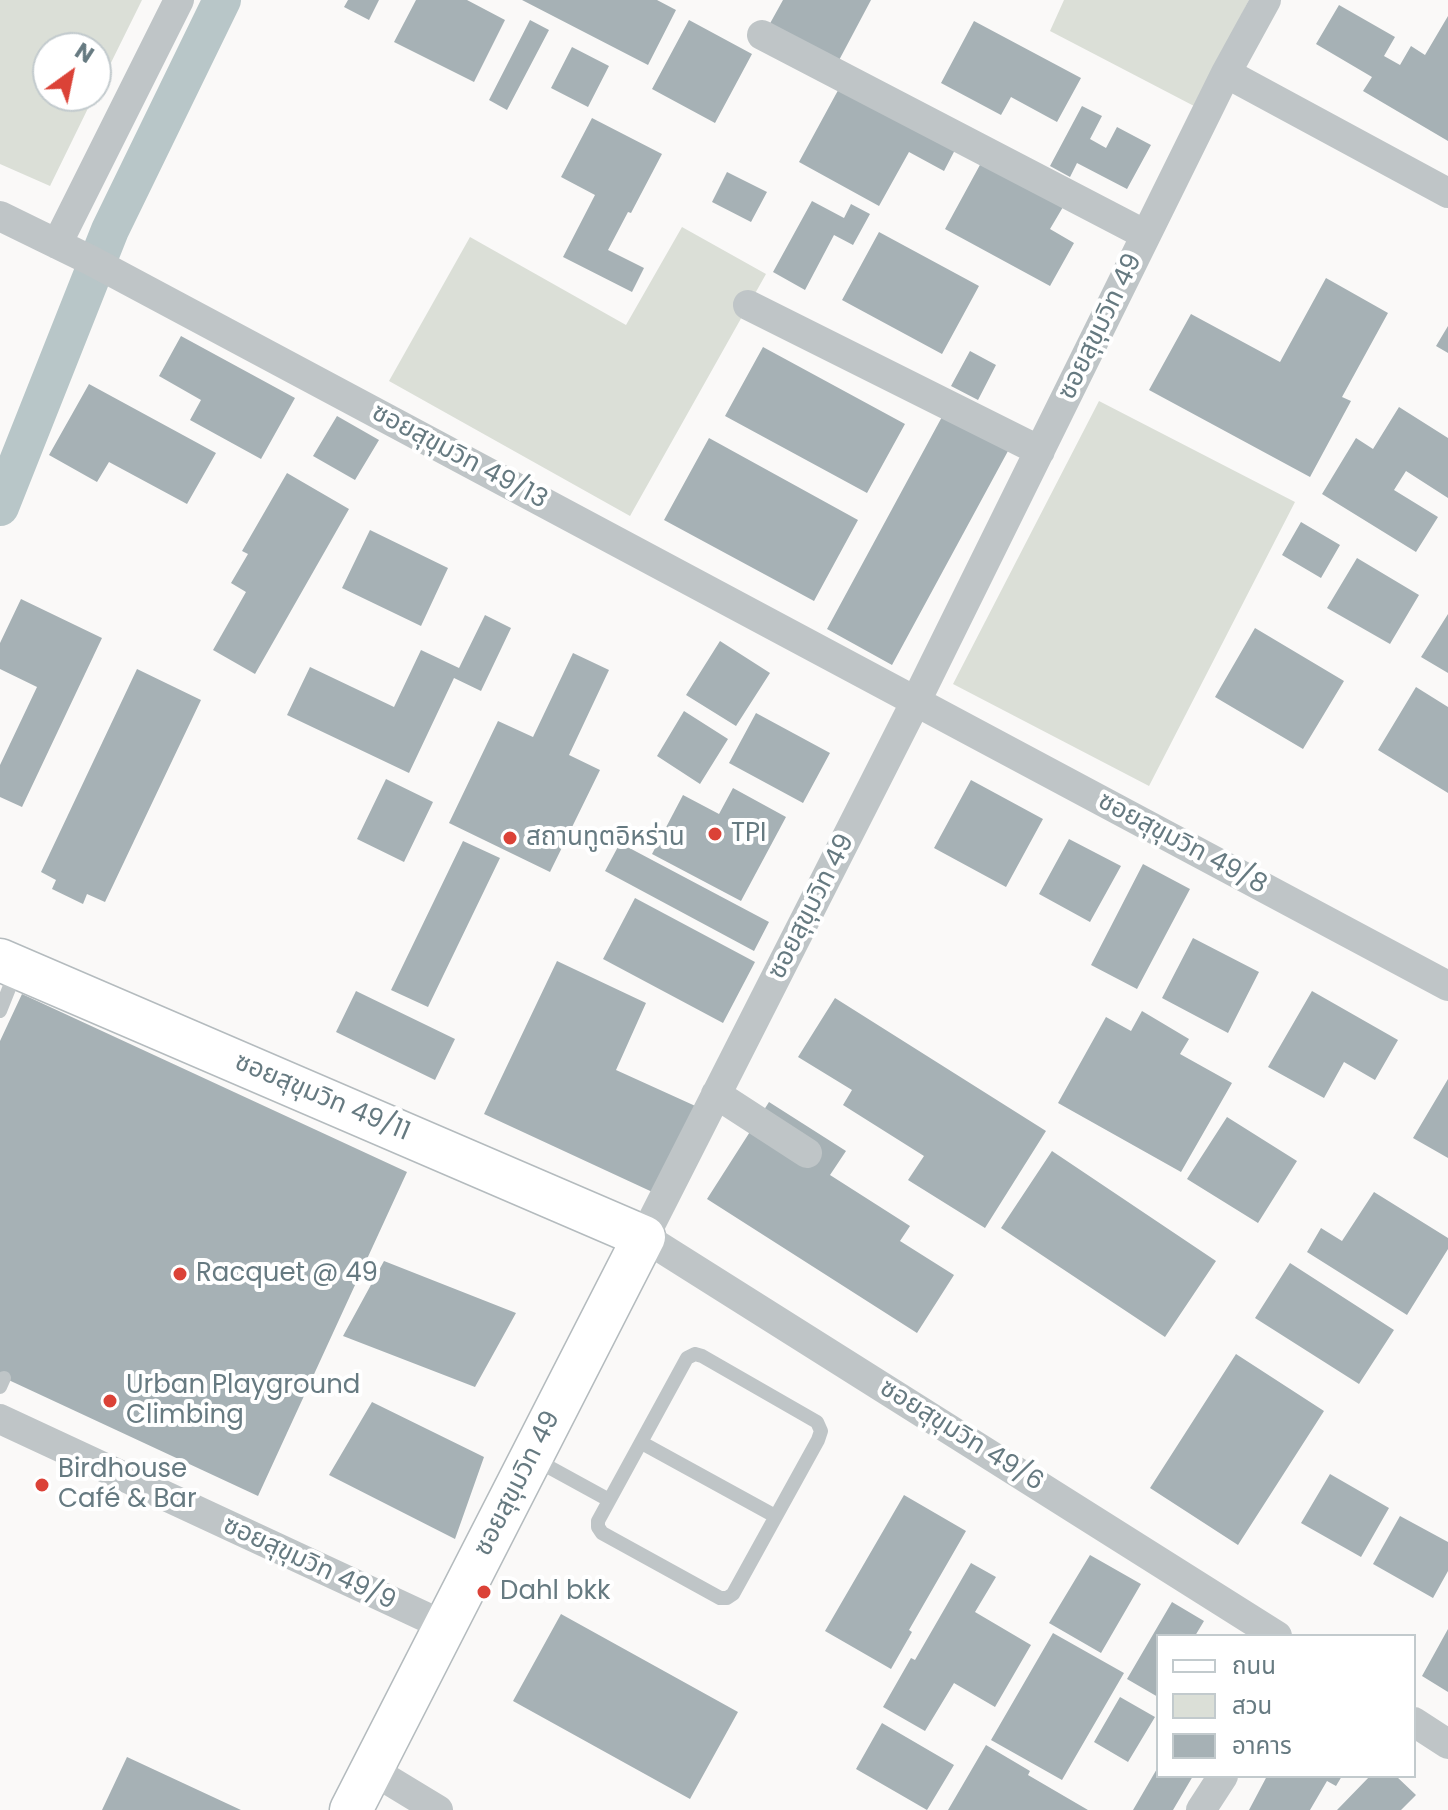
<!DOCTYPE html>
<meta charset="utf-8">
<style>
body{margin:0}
#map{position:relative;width:1448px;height:1810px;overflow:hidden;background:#faf9f8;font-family:Poppins,"Noto Sans Thai",sans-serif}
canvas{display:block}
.legend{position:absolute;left:1156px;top:1634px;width:260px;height:144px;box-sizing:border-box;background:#fff;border:2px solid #c2cacd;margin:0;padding:10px 14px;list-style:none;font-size:24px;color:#667a81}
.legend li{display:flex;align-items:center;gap:16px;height:40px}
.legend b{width:40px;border:2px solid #c2cacd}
.north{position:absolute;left:32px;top:32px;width:80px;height:80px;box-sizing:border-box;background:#fff;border:2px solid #c2cacd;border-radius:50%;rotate:33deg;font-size:22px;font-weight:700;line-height:32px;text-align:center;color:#667a81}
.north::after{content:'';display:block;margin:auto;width:28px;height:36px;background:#db4237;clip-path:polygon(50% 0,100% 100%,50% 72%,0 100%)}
</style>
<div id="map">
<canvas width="1448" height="1810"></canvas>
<ul class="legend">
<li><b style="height:10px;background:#fff"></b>ถนน</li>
<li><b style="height:22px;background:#dbdfd7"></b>สวน</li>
<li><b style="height:22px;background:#a6b1b5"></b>อาคาร</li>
</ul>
<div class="north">N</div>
</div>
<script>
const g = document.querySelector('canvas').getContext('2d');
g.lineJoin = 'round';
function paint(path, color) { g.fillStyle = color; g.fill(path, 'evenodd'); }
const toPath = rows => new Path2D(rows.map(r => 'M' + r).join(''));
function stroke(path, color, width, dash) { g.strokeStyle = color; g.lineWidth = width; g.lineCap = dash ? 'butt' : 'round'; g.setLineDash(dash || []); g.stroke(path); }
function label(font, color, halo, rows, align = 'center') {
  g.font = font + ' Poppins,"Noto Sans Thai",sans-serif'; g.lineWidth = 8; g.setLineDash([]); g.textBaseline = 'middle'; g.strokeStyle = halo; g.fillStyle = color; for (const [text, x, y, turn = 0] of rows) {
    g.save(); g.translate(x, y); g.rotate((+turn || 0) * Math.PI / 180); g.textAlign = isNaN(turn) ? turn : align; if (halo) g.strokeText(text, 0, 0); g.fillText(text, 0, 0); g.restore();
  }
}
paint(toPath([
 [0,0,142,0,96,93,96,48,48,48,48,96,94,96,50,186,0,164],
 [1064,0,1249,0,1194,106,1050,31],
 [682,227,766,274,630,516,389,381,470,237,626,325],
 [1099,401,1295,502,1149,786,953,684]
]), '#dbdfd7');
stroke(toPath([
 [0,507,110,230,222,0]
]), '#b8c6c8', 38);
paint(toPath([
 [348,0,379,0,369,20,344,7],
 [416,0,467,0,505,20,474,82,394,42],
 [522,0,657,0,676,10,648,65],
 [783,0,871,0,837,64,768,27],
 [1339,5,1395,37,1384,56,1400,65,1411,46,1425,55,1448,16,1448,141,1363,91,1372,77,1316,44],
 [530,20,549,30,507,110,489,100],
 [689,20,752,54,715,123,652,89],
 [974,21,1081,78,1057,122,1011,97,1001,115,941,83],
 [572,47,609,66,588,107,551,88],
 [842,83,957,146,944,171,909,152,879,206,799,162],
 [1082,106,1102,116,1090,139,1106,148,1117,127,1151,145,1127,189,1077,163,1070,177,1050,166],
 [592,118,662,154,631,213,628,212,608,250,644,268,632,292,563,257,595,195,561,177],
 [981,163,1063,207,1050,229,1074,243,1050,286,945,229],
 [727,172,767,192,751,222,712,202],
 [812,201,844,218,851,204,870,214,853,245,834,235,805,290,773,272],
 [879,232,979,286,942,354,842,300],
 [1326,278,1388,313,1342,397,1351,401,1310,477,1149,390,1191,314,1280,362],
 [1448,326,1448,353,1436,346],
 [181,336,295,398,261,459,190,420,201,400,159,376],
 [763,347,905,424,867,493,725,416],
 [970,351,996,365,978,400,951,386],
 [89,384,216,453,187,504,109,462,97,482,49,455],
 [1399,407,1448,438,1448,498,1406,471,1394,490,1438,517,1416,552,1322,494,1356,438,1373,449],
 [943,415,1008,451,892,665,827,629],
 [337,416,379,440,355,480,313,456],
 [709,438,858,520,814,601,664,520],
 [287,473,349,509,255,674,213,650,246,592,231,583,248,554,242,551],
 [1301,522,1340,545,1321,578,1282,555],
 [370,530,448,568,421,626,342,588],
 [1357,558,1419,595,1390,644,1327,608],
 [21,599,102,638,22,807,0,797,0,765,37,687,0,669,0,643],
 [1448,614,1448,673,1421,657],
 [485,615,511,628,481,691,454,678,409,773,287,715,310,667,394,707,421,650,459,668],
 [1255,628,1344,681,1303,749,1215,697],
 [720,641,770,673,736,726,686,695],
 [573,653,609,670,569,755,600,770,550,872,449,823,498,721,533,737],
 [137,669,201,700,105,902,87,894,83,904,52,889,56,880,41,872],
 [1416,687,1448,707,1448,793,1378,750],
 [684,711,728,739,700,784,657,756],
 [756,713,830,753,803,803,729,763],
 [386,779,433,802,404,862,357,839],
 [971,780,1043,819,1006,887,934,848],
 [733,788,786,817,741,901,652,854,683,795,719,814],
 [1069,839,1121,866,1090,922,1039,894],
 [463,841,500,858,428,1007,391,990],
 [620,843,769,922,754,951,605,871],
 [1143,864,1190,889,1137,989,1091,965],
 [635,898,755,962,723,1023,603,959],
 [1193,938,1259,972,1228,1033,1162,998],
 [557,961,646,1003,616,1070,702,1109,661,1196,484,1114],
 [356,991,455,1039,435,1080,336,1032],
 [1312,991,1398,1040,1375,1080,1344,1062,1324,1098,1268,1067],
 [22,994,407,1172,258,1496,0,1376,0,1041],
 [835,998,1046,1131,985,1228,908,1180,924,1156,843,1105,852,1090,798,1057],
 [1142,1011,1189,1039,1180,1054,1232,1083,1181,1172,1058,1103,1106,1017,1131,1031],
 [1448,1079,1448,1158,1413,1138],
 [769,1102,846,1151,830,1175,910,1226,900,1241,954,1275,917,1333,707,1199],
 [1227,1117,1297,1161,1258,1223,1187,1179],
 [1052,1151,1216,1261,1165,1337,1001,1228],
 [1374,1192,1448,1238,1448,1249,1407,1315,1307,1252,1321,1228,1342,1241],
 [384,1261,516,1313,475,1387,343,1336],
 [1290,1263,1394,1330,1359,1384,1255,1318],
 [1236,1354,1324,1411,1238,1545,1150,1488],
 [372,1402,484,1457,455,1539,329,1475],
 [1330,1474,1389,1508,1361,1557,1301,1523],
 [904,1495,966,1531,909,1630,912,1632,891,1669,825,1631],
 [1400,1516,1448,1542,1448,1571,1433,1598,1373,1564],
 [1090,1555,1141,1584,1101,1653,1049,1623],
 [971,1563,996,1577,975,1612,1031,1645,995,1707,954,1683,925,1731,883,1707,911,1658,915,1660],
 [1172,1602,1204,1621,1195,1636,1158,1636,1158,1697,1127,1679],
 [561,1614,738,1712,690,1799,513,1701],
 [1448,1629,1448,1692,1422,1676],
 [1053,1633,1124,1673,1062,1780,991,1740],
 [1120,1697,1155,1717,1128,1762,1094,1742],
 [882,1723,954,1765,927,1810,856,1769],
 [986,1745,1030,1771,1028,1775,1088,1810,948,1810],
 [127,1757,241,1810,102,1810],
 [1158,1767,1158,1776,1193,1776,1173,1810,1133,1810],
 [1267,1776,1342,1776,1336,1786,1327,1781,1310,1810,1249,1810],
 [1370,1776,1396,1776,1416,1795,1401,1810,1337,1810]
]), '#a6b1b5');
const secondary = toPath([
 [0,960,644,1237,351,1810]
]);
stroke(secondary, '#b4bbbe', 45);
stroke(toPath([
 [0,1011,16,971],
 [695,1354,702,1356,817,1422,821,1431,818,1440,733,1594,727,1598,720,1598,602,1533,598,1527,598,1521,687,1358,695,1354],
 [0,1387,4,1378],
 [642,1443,775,1516],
 [536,1460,609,1500]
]), '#bfc5c7', 14);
stroke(toPath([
 [1266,0,1226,73,916,701,644,1237,1277,1636],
 [762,35,1146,235],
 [1226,73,1448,193],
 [0,216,92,261,1448,986],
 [57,244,179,0],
 [748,305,1040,451],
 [716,1094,807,1153],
 [0,1419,445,1626],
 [1414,1722,1448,1744],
 [372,1770,438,1810],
 [1201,1810,1223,1776]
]), '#bfc5c7', 30);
stroke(secondary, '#fff', 42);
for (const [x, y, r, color] of [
 [715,834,8,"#db4237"],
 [510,838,8,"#db4237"],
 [180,1274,8,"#db4237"],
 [110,1401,8,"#db4237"],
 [42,1485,8,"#db4237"],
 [484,1592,8,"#db4237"]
]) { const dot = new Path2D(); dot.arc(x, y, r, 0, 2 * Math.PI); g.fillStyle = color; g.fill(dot); stroke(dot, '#fff', 3); }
label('26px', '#667a81', '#fff', [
 ["ซอยสุขุมวิท 49",1101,327,-64],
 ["ซอยสุขุมวิท 49/13",459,457,28],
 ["ซอยสุขุมวิท 49/8",1182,844,28],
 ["ซอยสุขุมวิท 49",812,907,-63],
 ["ซอยสุขุมวิท 49/11",322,1098,23],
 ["ซอยสุขุมวิท 49/6",961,1436,32],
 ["ซอยสุขุมวิท 49",518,1484,-63],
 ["ซอยสุขุมวิท 49/9",309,1564,25]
]);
label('26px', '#667a81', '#fff', [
 ["TPI",731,834],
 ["สถานทูตอิหร่าน",526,838],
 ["Racquet @ 49",196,1274],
 ["Urban Playground",126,1386],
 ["Climbing",126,1416],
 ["Birdhouse",58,1470],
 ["Café & Bar",58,1500],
 ["Dahl bkk",500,1592]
], 'left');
</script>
